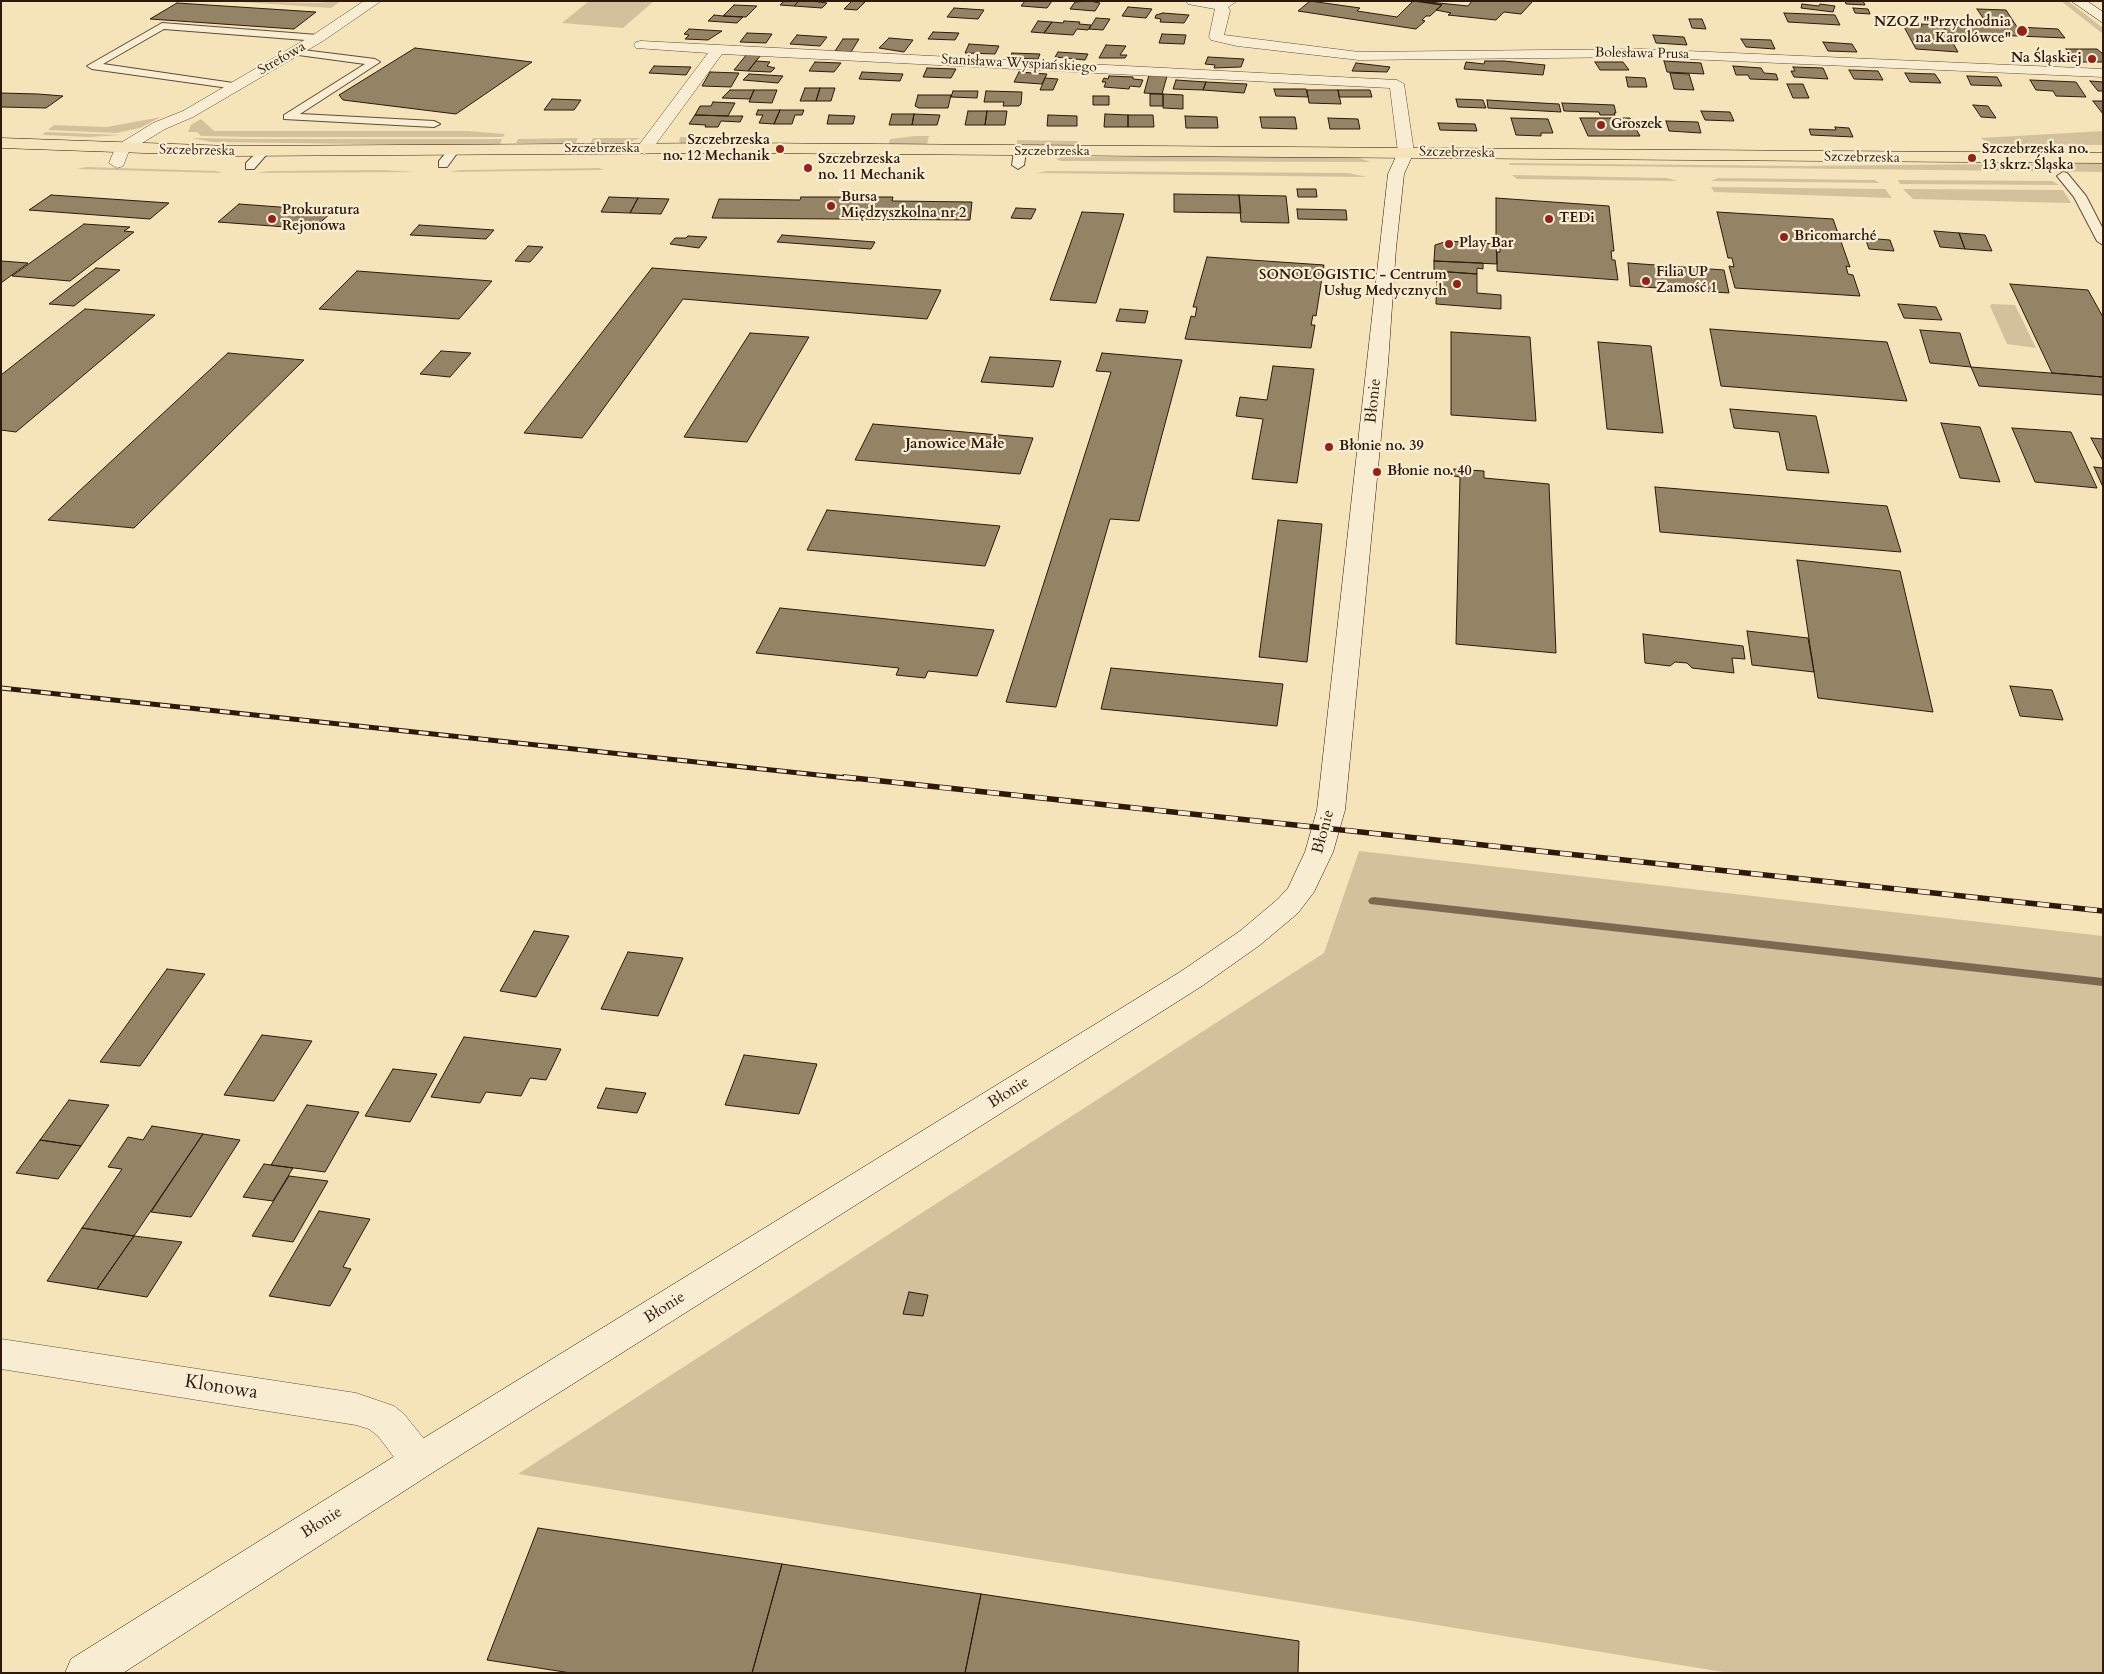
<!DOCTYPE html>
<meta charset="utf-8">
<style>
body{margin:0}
#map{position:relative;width:2104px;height:1674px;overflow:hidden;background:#f5e4ba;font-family:Cardo,serif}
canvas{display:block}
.frame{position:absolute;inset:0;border:2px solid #2e190c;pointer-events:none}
</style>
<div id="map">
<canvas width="2104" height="1674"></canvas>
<div class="frame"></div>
</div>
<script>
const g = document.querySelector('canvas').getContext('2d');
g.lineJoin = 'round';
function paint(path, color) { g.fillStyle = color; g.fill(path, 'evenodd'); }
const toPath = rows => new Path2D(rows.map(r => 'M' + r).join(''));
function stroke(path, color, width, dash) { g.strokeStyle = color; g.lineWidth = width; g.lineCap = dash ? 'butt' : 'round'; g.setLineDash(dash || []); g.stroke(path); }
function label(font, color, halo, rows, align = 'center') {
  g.font = font + ' Cardo,serif'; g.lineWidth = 4.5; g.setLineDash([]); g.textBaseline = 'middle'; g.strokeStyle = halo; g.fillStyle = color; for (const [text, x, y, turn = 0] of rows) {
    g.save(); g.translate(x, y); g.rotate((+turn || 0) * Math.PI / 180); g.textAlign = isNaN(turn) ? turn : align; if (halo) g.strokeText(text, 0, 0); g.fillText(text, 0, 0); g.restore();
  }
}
paint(toPath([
 [227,1,316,3,341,1,331,8],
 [589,1,654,1,623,28,562,23],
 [2061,1,2068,1,2103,28,2103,34],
 [161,117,140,128,116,133,48,130,54,125,107,127],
 [201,119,214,131,467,131,505,134,503,137,251,137,201,136,197,132,188,132,191,125],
 [2103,131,2103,145,1989,144,1981,138],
 [45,132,122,135,89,137,44,135,43,134],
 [915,136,929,136,927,144,891,145,889,143,890,139],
 [680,137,732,138,729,141,693,144,682,144,679,142],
 [192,138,251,139,502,139,500,144,495,145,445,145,212,142],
 [578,138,576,143,571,144,516,143,518,139],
 [593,138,641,138,626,143,595,144,591,143],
 [1017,140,1078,141,1078,146,1017,145],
 [1338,156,1359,158,1371,162,1061,161,1056,159,1061,157],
 [1509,163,1799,166,2103,163,2103,172,1510,165],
 [87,167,216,171,222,173,76,169],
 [599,168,603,170,450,172,460,170],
 [381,170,417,172,257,173,269,171],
 [1048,171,1348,173,1367,177,1036,173],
 [1512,175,1667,178,1678,181,1517,179],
 [1718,178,1875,180,1879,183,1711,181],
 [1898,180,2052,181,2059,185,1900,184],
 [1711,187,1885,189,1892,198,1714,192],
 [1903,189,2063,190,2071,203,1913,199],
 [1992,304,2015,305,2036,348,2007,344,1990,306],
 [1359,851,2103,936,2103,1673,1729,1673,518,1474,1324,953]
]), '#d3c19c');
paint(toPath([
 [1374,897,2103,978,2103,986,1370,904,1368,901,1370,898,1374,897]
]), '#7d6951');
const building = toPath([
 [784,1,799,1,794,6,780,5,784,1],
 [799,1,812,1,827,3,822,8,794,6,799,1],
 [852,1,859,1,865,2,857,10,844,9,852,1],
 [1025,1,1052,1,1047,8,1021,6,1025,1],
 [1090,1,1100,3,1095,11,1070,9,1075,2,1090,1],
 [1310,1,1360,8,1357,11,1397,17,1413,1,1442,5,1430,16,1426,16,1422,20,1425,21,1416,29,1298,11,1310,1],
 [1419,1,1468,6,1472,1,1533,1,1521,14,1504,12,1496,20,1448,15,1451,13,1436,10,1442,5,1419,1],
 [1845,1,1863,1,1865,5,1846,4,1845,1],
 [177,3,316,12,294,29,150,19,177,3],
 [1802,4,1819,6,1820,4,1835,6,1833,12,1801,8,1802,4],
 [734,5,757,6,746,17,723,16,734,5],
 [1128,7,1152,9,1146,18,1122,16,1128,7],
 [954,8,984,10,978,19,947,17,954,8],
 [1853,8,1868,9,1870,14,1855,13,1853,8],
 [1977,9,2006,10,2017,27,2058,29,2065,38,1947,33,1941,22,1987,24,1977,9],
 [1163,13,1189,15,1184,23,1160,22,1161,19,1155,18,1156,15,1163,13],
 [1784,13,1835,15,1840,25,1788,22,1784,13],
 [714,15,723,16,743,17,737,23,708,21,714,15],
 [1096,18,1110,19,1103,30,1089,29,1096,18],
 [1689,19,1702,19,1706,29,1692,28,1689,19],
 [1038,21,1052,22,1044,33,1031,32,1038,21],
 [1064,21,1080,22,1079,24,1091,25,1088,30,1077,29,1073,35,1044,33,1052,22,1063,23,1064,21],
 [1921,24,1943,25,1958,52,1916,49,1903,25,1922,26,1921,24],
 [689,29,722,31,708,40,685,39,689,35,684,34,689,29],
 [933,32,959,33,955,40,928,39,933,32],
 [747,33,772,34,766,43,740,42,747,33],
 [1162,34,1186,35,1184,44,1159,43,1162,34],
 [797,35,827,37,820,46,790,44,797,35],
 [1653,35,1684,37,1687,45,1656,43,1653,35],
 [889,38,913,40,904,52,879,48,889,38],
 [843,39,859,39,851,52,835,51,843,39],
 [1741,39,1771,40,1775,49,1746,47,1741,39],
 [1823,42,1852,44,1857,52,1828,51,1823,42],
 [969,44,999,46,995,54,965,53,969,44],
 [1106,45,1126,46,1120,55,1127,55,1125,58,1099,58,1106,45],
 [415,48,532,62,456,114,343,100,339,95,415,48],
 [2066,49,2097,49,2103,54,2103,62,2080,62,2066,49],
 [1058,52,1088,54,1085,60,1055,57,1058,52],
 [1012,53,1040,54,1038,59,1010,58,1012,53],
 [747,54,761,55,748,71,734,70,747,54],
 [1208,57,1244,59,1241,67,1214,68,1215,65,1205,64,1208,57],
 [756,61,770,62,767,66,775,68,771,72,748,71,756,61],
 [1485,61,1504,61,1545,65,1543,75,1464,69,1466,62,1484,64,1485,61],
 [1664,61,1701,63,1704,74,1667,72,1664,61],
 [815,62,841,63,834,72,809,71,815,62],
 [1595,62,1623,62,1629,70,1600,70,1595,62],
 [1356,63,1390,67,1387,72,1352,71,1356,63],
 [654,66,691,67,686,75,649,73,654,66],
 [1733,66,1761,68,1764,73,1776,74,1778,80,1750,79,1748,75,1736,75,1733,66],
 [1793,67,1823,68,1828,79,1794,77,1791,71,1795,71,1793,67],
 [927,68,956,69,951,78,923,77,927,68],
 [1849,70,1878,71,1883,80,1854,79,1849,70],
 [710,72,739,73,731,87,702,86,710,72],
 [862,72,903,74,900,81,859,79,862,72],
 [1019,72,1047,74,1042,84,1014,82,1019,72],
 [1670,73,1689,74,1694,90,1674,89,1670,73],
 [1905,73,1935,74,1941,83,1910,82,1905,73],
 [749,74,783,76,778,83,743,80,749,74],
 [1149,75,1167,76,1162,94,1144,93,1149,75],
 [1109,76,1133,77,1133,79,1143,80,1140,87,1130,86,1129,89,1104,87,1106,82,1102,82,1104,78,1108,79,1109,76],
 [1967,76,1997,77,2002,86,1971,85,1967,76],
 [1626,77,1645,78,1647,87,1628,87,1626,77],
 [1045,78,1058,79,1053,90,1040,90,1045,78],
 [1176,80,1206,82,1203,90,1173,89,1176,80],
 [2030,80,2076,82,2086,97,2056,96,2053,91,2036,90,2030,80],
 [2090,81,2103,82,2103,91,2098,91,2090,81],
 [1206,82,1247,84,1244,93,1203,90,1206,82],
 [1787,84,1803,84,1809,98,1793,98,1787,84],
 [805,88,820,88,816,101,800,101,805,88],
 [820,88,835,88,831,101,816,101,820,88],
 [1274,89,1306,89,1308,97,1276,96,1274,89],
 [730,90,754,90,750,99,722,98,730,90],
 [754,90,777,90,772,103,749,102,754,90],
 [1307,90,1338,90,1341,104,1309,103,1307,90],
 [1338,90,1370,90,1372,97,1339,97,1338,90],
 [953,91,978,91,977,98,951,97,953,91],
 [986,91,1022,92,1021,104,1019,106,1003,106,1004,102,984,102,986,91],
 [1,93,38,94,63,96,46,108,1,107,1,93],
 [1150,94,1163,94,1163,106,1150,106,1150,94],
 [1163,94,1183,95,1183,109,1163,108,1163,94],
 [918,95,951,95,948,108,919,108,915,106,918,95],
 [1093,96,1109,96,1109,105,1093,105,1093,96],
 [552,99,581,100,574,110,544,110,552,99],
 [1456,99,1483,100,1486,108,1458,107,1456,99],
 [1487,100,1559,104,1561,112,1488,108,1487,100],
 [2093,101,2103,101,2103,114,2093,101],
 [713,102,735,103,728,116,695,115,700,106,711,106,713,102],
 [1562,103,1614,105,1616,113,1614,113,1615,115,1600,115,1599,112,1564,111,1562,103],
 [1973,105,1988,106,1996,118,1981,117,1973,105],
 [758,110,780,110,774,124,759,123,763,115,756,115,758,110],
 [780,110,804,110,802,115,795,115,792,124,774,124,780,110],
 [968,111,987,111,985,125,965,125,968,111],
 [987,111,1007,111,1005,125,985,125,987,111],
 [1701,111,1730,112,1734,121,1705,120,1701,111],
 [892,114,914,114,912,125,889,125,892,114],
 [914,114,940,115,937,125,912,125,914,114],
 [1105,114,1128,115,1128,127,1104,127,1105,114],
 [695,115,728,116,743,116,740,122,721,121,718,127,705,127,706,125,689,124,695,115],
 [829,115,855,116,853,124,827,124,829,115],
 [1048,115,1077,116,1077,126,1047,126,1048,115],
 [1128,115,1153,115,1154,127,1128,127,1128,115],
 [1185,116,1217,117,1218,128,1186,128,1185,116],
 [1260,117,1295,117,1297,129,1262,128,1260,117],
 [1328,118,1358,119,1360,129,1330,129,1328,118],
 [1511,118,1548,119,1553,133,1541,133,1541,136,1516,135,1511,118],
 [1580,118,1630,118,1640,136,1588,136,1580,118],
 [1666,121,1698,122,1701,133,1669,131,1666,121],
 [1438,123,1475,124,1477,131,1440,130,1438,123],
 [1835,127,1849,128,1853,137,1811,135,1809,129,1836,130,1835,127],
 [1297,189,1316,189,1317,197,1298,197,1297,189],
 [1174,194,1239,195,1241,213,1174,212,1174,194],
 [51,195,169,203,150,219,29,210,51,195],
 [1239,195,1286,196,1289,223,1241,222,1239,195],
 [609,197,638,198,630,213,601,212,609,197],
 [801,197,893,197,892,201,972,202,970,220,712,218,719,199,800,200,801,197],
 [638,198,669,199,661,214,630,213,638,198],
 [1496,198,1609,206,1614,251,1611,251,1612,260,1615,260,1618,280,1497,271,1497,252,1500,252,1500,243,1496,243,1496,198],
 [239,204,333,211,313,229,218,222,239,204],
 [1016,208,1036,209,1031,219,1011,218,1016,208],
 [1297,209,1346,210,1347,220,1298,219,1297,209],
 [1082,212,1124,214,1096,303,1050,300,1082,212],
 [1717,212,1833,219,1850,267,1846,266,1848,274,1853,275,1860,296,1735,288,1729,266,1734,267,1732,258,1728,258,1717,212],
 [84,224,130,227,124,231,134,232,70,281,12,276,84,224],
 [419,225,494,230,486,239,410,235,419,225],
 [1934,231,1959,233,1965,249,1940,247,1934,231],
 [1959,233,1985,235,1992,251,1965,249,1959,233],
 [782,235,875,242,871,249,777,242,782,235],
 [688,236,707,237,699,248,670,244,675,238,686,238,688,236],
 [1865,238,1890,240,1894,251,1869,249,1865,238],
 [1448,241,1496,244,1497,264,1434,261,1435,245,1448,241],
 [528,246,543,247,530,262,515,261,528,246],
 [1207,257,1324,265,1316,316,1313,315,1311,325,1315,325,1311,348,1185,339,1191,316,1195,317,1197,307,1193,307,1207,257],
 [1,261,28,263,1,283,1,261],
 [1434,261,1483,263,1483,269,1477,268,1477,274,1434,271,1434,261],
 [1628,263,1724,270,1729,293,1630,286,1628,263],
 [96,268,120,270,74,306,49,304,96,268],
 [652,268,941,290,927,319,683,299,582,438,524,433,652,268],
 [357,271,492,281,459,319,319,309,357,271],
 [1437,271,1477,274,1477,293,1501,295,1501,309,1436,304,1437,271],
 [2010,284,2088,290,2103,317,2103,377,2052,373,2010,284],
 [1898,304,1936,307,1942,320,1904,318,1898,304],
 [85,309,155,315,16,432,1,430,1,375,85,309],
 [1120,309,1148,311,1145,323,1116,321,1120,309],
 [1710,329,1887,342,1907,401,1721,386,1710,329],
 [1920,330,1960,333,1971,367,1930,363,1920,330],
 [1451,332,1530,337,1536,421,1451,415,1451,332],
 [750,333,809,337,747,442,684,437,750,333],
 [1598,342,1651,346,1663,433,1607,429,1598,342],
 [441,351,471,353,450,377,420,374,441,351],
 [228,353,304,360,134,528,48,520,228,353],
 [1102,353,1182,360,1139,521,1110,519,1056,707,1006,702,1111,372,1096,371,1102,353],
 [990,357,1061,361,1053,387,981,382,990,357],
 [1273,366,1314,369,1297,483,1252,479,1263,419,1236,416,1240,397,1267,400,1273,366],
 [1971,367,2103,377,2103,395,1979,386,1971,367],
 [1730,409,1816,416,1829,473,1787,470,1779,432,1734,428,1730,409],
 [1941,423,1980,427,2000,482,1960,478,1941,423],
 [873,424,1033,438,1020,474,855,460,873,424],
 [2012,428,2071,432,2097,488,2035,482,2012,428],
 [2091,438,2103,439,2103,461,2091,438],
 [2094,467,2103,468,2103,487,2094,467],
 [1454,469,1484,471,1484,478,1549,484,1556,653,1456,644,1460,477,1454,476,1454,469],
 [1655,487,1887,506,1901,552,1660,532,1655,487],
 [827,510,1000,526,985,566,807,550,827,510],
 [1278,520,1322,524,1307,662,1259,657,1278,520],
 [1797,560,1900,571,1933,712,1818,698,1797,560],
 [780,608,994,630,977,676,928,671,925,678,896,675,899,668,756,653,780,608],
 [1747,631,1808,638,1814,672,1752,665,1747,631],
 [1643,634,1743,646,1745,659,1732,658,1734,673,1692,668,1687,663,1675,662,1670,666,1645,663,1643,634],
 [1111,668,1283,684,1277,726,1101,709,1111,668],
 [2010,686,2052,690,2063,720,2020,716,2010,686],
 [534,931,569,936,536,997,500,991,534,931],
 [628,952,683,958,658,1016,601,1009,628,952],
 [167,969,205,974,140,1066,100,1062,167,969],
 [262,1035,312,1041,274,1101,224,1095,262,1035],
 [464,1037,561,1049,546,1080,530,1078,521,1096,486,1092,480,1103,431,1097,464,1037],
 [744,1055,817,1064,799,1114,725,1105,744,1055],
 [393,1069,437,1074,410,1122,365,1116,393,1069],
 [606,1088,646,1093,637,1113,597,1108,606,1088],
 [69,1100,109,1105,81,1146,40,1140,69,1100],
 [307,1105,359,1112,325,1172,271,1165,307,1105],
 [152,1126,203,1134,134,1236,82,1228,122,1169,108,1167,128,1137,143,1140,152,1126],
 [203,1134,240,1140,191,1217,151,1212,203,1134],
 [40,1140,81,1146,58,1179,16,1173,40,1140],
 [264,1164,293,1168,273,1201,243,1197,264,1164],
 [289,1176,328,1181,293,1242,252,1236,289,1176],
 [319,1211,370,1219,343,1267,351,1269,330,1306,269,1296,319,1211],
 [82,1228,134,1236,97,1289,47,1281,82,1228],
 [134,1236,182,1242,147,1297,97,1289,134,1236],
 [909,1292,928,1295,923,1316,903,1314,909,1292],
 [538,1528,782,1564,752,1673,571,1673,487,1660,538,1528],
 [782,1564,981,1594,965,1673,752,1673,782,1564],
 [981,1594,1299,1641,1298,1673,965,1673,981,1594]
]);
paint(building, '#958366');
stroke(building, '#2e190c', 1);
const lane = toPath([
 [162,23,318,35,323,38,318,41,164,29,103,64,240,84,240,88,236,89,92,69,87,66,162,23],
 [295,49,375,59,380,62,300,114,434,121,440,124,434,127,284,119,284,115,365,64,291,54,291,50,295,49],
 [454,146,458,148,458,152,447,167,439,167,439,161,450,148,454,146],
 [263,148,267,150,267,154,254,169,246,169,246,163,259,150,263,148],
 [1020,148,1026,152,1024,165,1018,169,1012,165,1014,152,1020,148],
 [2063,172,2067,173,2086,196,2103,229,2103,245,2097,241,2074,197,2057,176,2063,172]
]);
const street = toPath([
 [364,1,381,1,323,41,193,117,165,129,129,151,123,166,117,168,109,163,116,146,153,123,183,111,313,35,364,1],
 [1186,1,1237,1,1228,7,1230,11,1224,35,1359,52,1640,49,2103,69,2103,77,1640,57,1359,60,1237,46,1211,40,1209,37,1215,9,1188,4,1186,1],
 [641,41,1397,80,1404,84,1414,152,1406,157,1398,152,1390,88,722,54,650,152,644,154,636,149,708,53,636,48,634,45,636,42,641,41],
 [1,1339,356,1393,394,1406,404,1414,432,1449,438,1461,432,1473,419,1478,406,1473,378,1436,369,1429,356,1425,1,1369,1,1339]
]);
const secondary = toPath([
 [2071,1,2087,1,2103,12,2103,23,2071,1],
 [1406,147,1414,152,1404,174,1396,248,1388,364,1345,810,1333,852,1314,892,1298,913,1260,945,1202,986,432,1473,123,1673,65,1673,71,1659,406,1449,1180,972,1240,931,1278,899,1288,888,1305,852,1317,810,1388,174,1398,152,1406,147]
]);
const primary = toPath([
 [1,138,231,146,738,143,2103,153,2103,163,738,153,231,156,1,148,1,138]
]);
stroke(lane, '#604c38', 2);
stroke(street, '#604c38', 1);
stroke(secondary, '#2e190c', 1);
stroke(primary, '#2e190c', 1);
paint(lane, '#f8edd2');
paint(street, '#f8edd2');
paint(secondary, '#f8edd2');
paint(primary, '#f5e4ba');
const railFar1 = toPath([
 [1,688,856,779]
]);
const rail = toPath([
 [844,777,2103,911]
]);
stroke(railFar1, '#2e190c', 5);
stroke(rail, '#2e190c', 5.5);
stroke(railFar1, '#f8edd2', 3, [10]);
stroke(rail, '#f8edd2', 4, [12]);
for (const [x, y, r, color] of [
 [2022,31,6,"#8f2418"],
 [2092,59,5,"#8f2418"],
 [1601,125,5,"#8f2418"],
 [780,149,5,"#8f2418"],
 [1972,158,5,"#8f2418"],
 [808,168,5,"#8f2418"],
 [831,206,5,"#8f2418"],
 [272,219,5,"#8f2418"],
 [1549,219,5,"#8f2418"],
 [1784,237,5,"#8f2418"],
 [1449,244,5,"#8f2418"],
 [1646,281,5,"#8f2418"],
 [1457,284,5,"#8f2418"],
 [1329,447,5,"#8f2418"],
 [1377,472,5,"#8f2418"]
]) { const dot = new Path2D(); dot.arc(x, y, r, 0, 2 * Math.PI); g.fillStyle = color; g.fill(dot); stroke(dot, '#f8edd2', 2); }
label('bold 14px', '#2e190c', '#f8edd2', [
 ["NZOZ \"Przychodnia",2011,23,"right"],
 ["na Karolówce\"",2011,39,"right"],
 ["Na Śląskiej",2082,59,"right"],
 ["Groszek",1611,125],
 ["Szczebrzeska",770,141,"right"],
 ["no. 12 Mechanik",770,157,"right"],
 ["Szczebrzeska no.",1982,150],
 ["13 skrz. Śląska",1982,166],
 ["Szczebrzeska",818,160],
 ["no. 11 Mechanik",818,176],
 ["Bursa",841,198],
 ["Międzyszkolna nr 2",841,214],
 ["Prokuratura",282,211],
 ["Rejonowa",282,227],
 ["TEDi",1559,219],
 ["Bricomarché",1794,237],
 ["Play Bar",1459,244],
 ["Filia UP",1656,273],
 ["Zamość 1",1656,289],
 ["SONOLOGISTIC - Centrum",1447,276,"right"],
 ["Usług Medycznych",1447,292,"right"],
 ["Błonie no. 39",1339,447],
 ["Błonie no. 40",1387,472]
], 'left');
label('14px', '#2e190c', '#f8edd2', [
 ["Bolesława Prusa",1642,54,1],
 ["Strefowa",282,59,-30],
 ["Stanisława Wyspiańskiego",1019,64,3],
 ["Szczebrzeska",602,149],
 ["Szczebrzeska",197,151,1],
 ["Szczebrzeska",1052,152],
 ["Szczebrzeska",1457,153,1],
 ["Szczebrzeska",1862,158,1]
]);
label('bold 15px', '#2e190c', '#f8edd2', [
 ["Janowice Małe",955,445]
]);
label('16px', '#2e190c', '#f8edd2', [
 ["Błonie",1374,401,-84],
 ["Błonie",1324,832,-75],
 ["Błonie",1009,1093,-32],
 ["Błonie",665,1308,-32],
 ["Błonie",322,1523,-32]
]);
label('19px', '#2e190c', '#f8edd2', [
 ["Klonowa",221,1388,9]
]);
</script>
